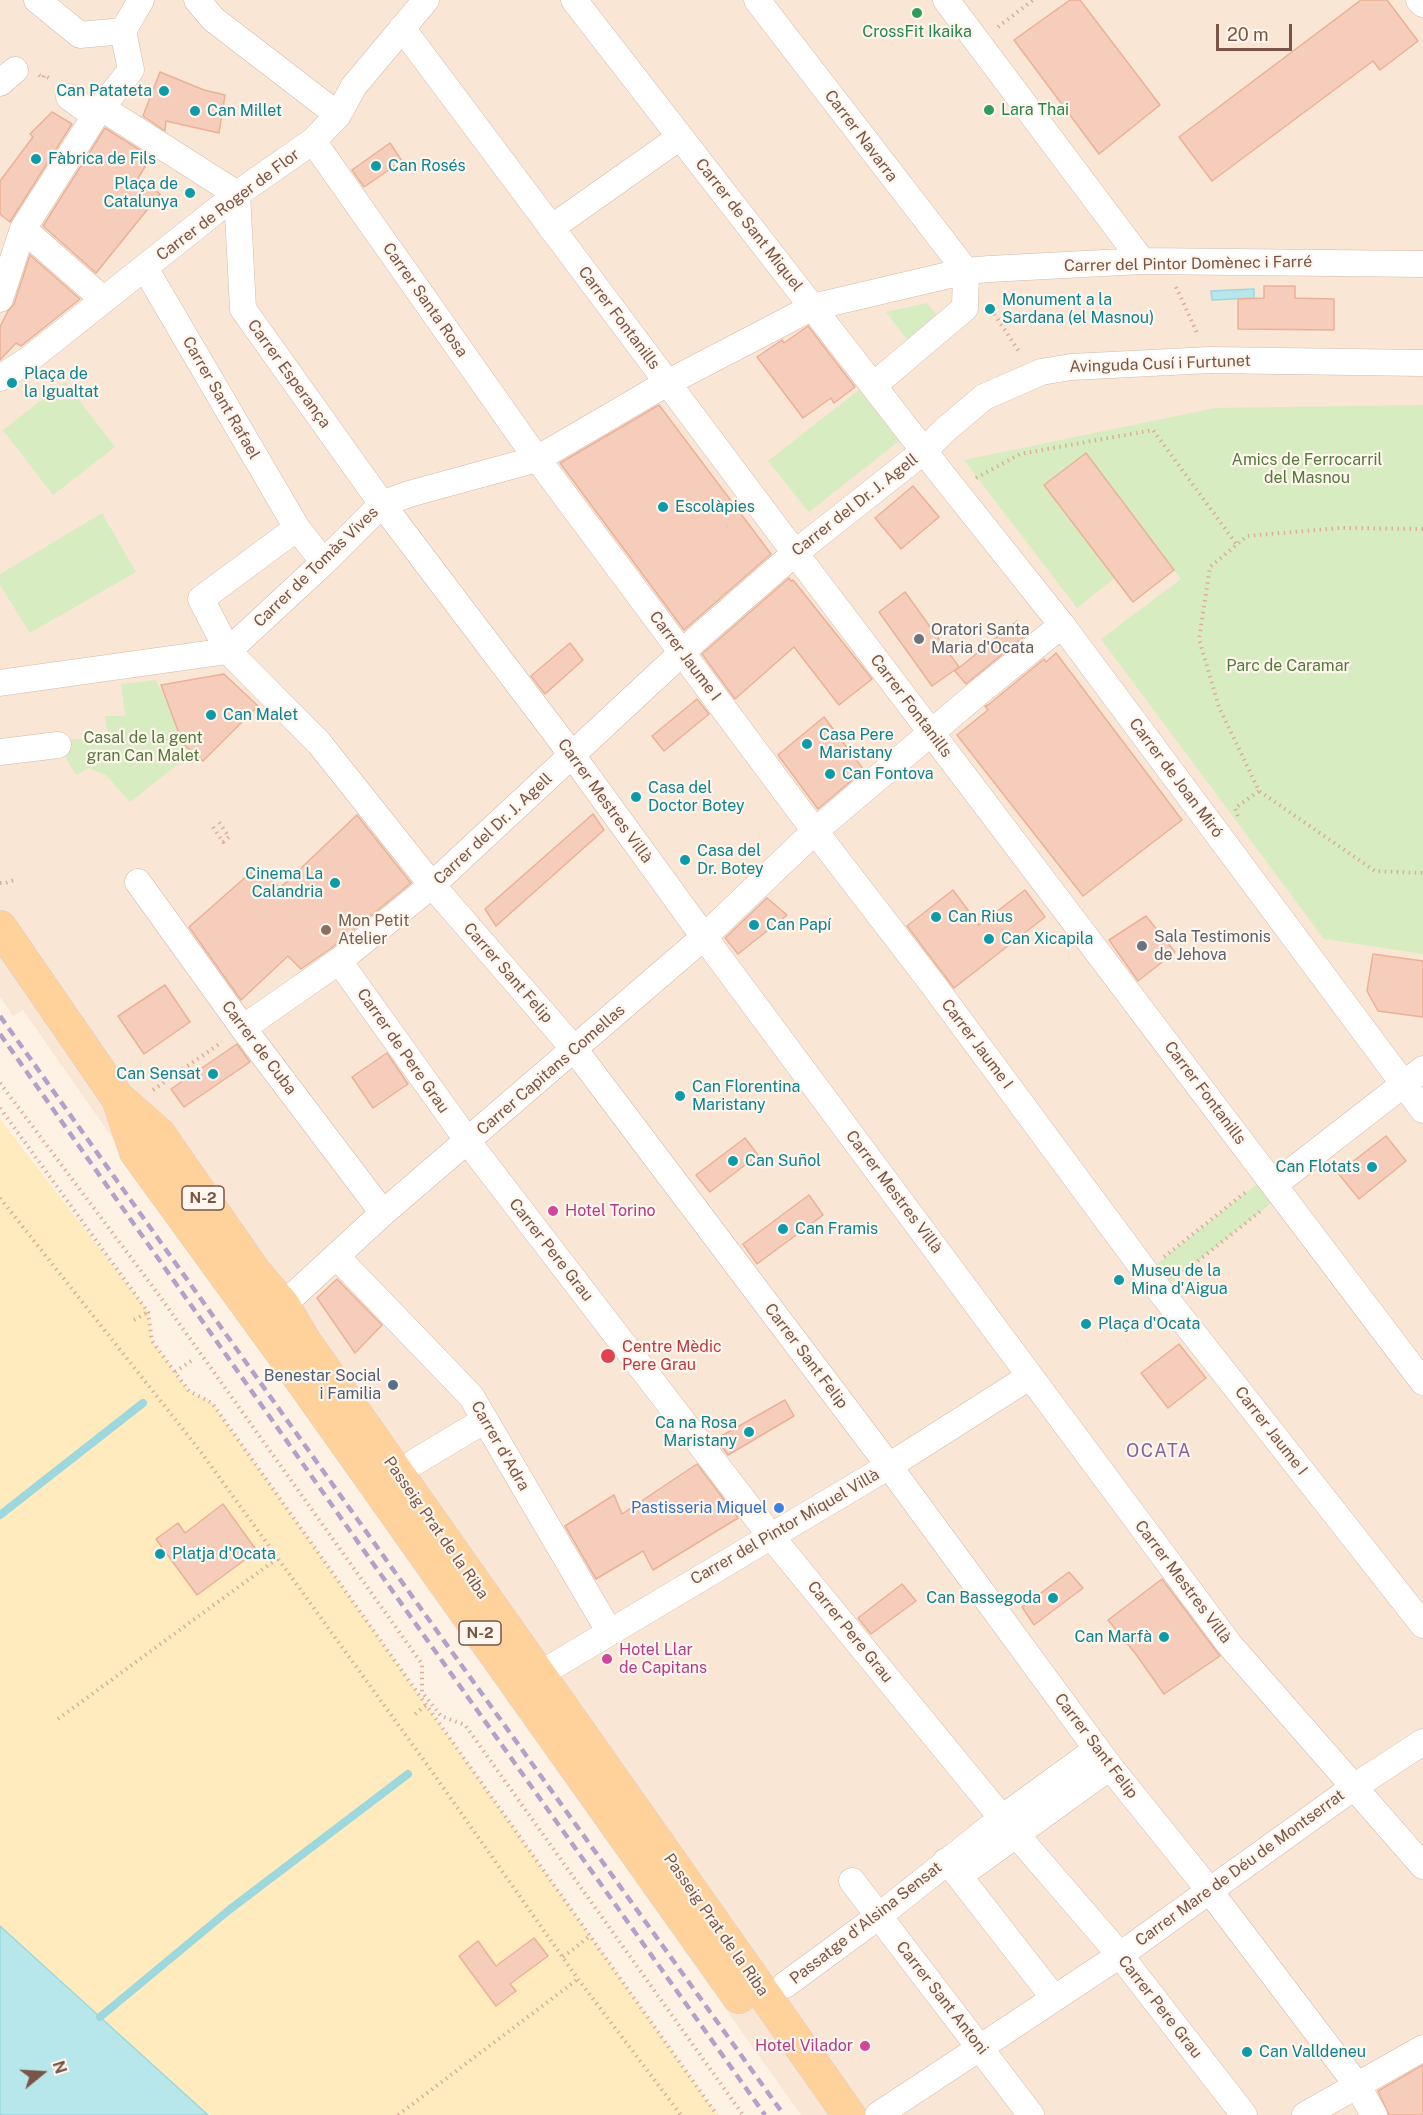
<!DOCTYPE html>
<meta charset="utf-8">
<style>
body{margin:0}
#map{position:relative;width:1423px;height:2115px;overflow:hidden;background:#fef2e5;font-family:"Public Sans",sans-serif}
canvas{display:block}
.north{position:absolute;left:12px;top:2043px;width:60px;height:60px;-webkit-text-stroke:4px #fff6ed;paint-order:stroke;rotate:72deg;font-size:16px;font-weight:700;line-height:24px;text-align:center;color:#7a5547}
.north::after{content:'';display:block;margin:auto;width:21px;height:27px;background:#7a5547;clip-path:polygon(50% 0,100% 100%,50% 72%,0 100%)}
.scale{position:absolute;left:1216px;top:24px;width:76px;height:27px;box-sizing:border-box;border:3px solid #7a5547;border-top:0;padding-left:8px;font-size:18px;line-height:21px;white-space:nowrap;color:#7a5547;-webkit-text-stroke:4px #fff6ed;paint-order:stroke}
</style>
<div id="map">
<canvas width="1423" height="2115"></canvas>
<div class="north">N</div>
<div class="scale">20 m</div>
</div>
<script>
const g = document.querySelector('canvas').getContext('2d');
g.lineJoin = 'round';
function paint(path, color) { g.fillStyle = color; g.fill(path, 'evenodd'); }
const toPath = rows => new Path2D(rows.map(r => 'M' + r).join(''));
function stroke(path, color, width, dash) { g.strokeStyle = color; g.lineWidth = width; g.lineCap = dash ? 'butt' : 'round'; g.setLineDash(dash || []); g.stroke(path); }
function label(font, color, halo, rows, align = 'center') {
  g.font = font + ' "Public Sans",sans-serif'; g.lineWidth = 4.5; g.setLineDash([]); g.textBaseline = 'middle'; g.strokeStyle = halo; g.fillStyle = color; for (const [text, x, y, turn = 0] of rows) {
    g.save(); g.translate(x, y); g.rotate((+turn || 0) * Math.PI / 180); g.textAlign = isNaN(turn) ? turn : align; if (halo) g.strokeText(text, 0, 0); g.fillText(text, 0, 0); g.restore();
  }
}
paint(toPath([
 [0,0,1423,0,1423,2115,801,2115,429,1591,23,1010,13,1016,0,997]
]), '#f9e6d5');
paint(toPath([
 [927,303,944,325,915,350,886,312],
 [65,382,115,447,53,495,3,430],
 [859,390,899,441,809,512,768,461],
 [1423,405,1423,954,1324,939,1101,639,1181,579,1086,454,1044,485,1115,578,1077,608,964,460,1215,408],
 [102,513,136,572,30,633,0,585,0,574],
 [156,680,191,754,130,802,106,775,88,768,76,775,55,739,108,739,105,716,125,716,121,684],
 [1268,1175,1283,1194,1171,1282,1157,1264]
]), '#d7edc1');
paint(toPath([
 [0,1119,148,1312,152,1341,188,1391,212,1403,717,2115,208,2115,0,1926]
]), '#ffebbe');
const water = toPath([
 [1254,289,1254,298,1212,300,1211,291,1254,289],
 [0,1926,100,2017,208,2115,0,2115,0,1926]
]);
paint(water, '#b7e7ea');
stroke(water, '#9cd8dd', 1.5);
stroke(toPath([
 [0,1515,143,1403],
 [100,2017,229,1910,408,1774]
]), '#9cd8dd', 8);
const building = toPath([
 [1070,0,1080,0,1160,105,1099,154,1014,40,1070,0],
 [1361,0,1387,0,1418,41,1380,70,1373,61,1212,181,1179,137,1361,0],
 [160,72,204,90,225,95,219,133,166,121,165,131,143,116,160,72],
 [52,112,72,124,10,222,0,214,0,181,33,137,30,134,52,112],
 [105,128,151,157,138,178,160,194,96,273,43,226,105,128],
 [390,143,402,161,364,187,352,170,390,143],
 [30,255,80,299,21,346,16,343,0,360,0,327,8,311,14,304,30,255],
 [1264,286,1295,286,1295,298,1334,299,1334,330,1238,329,1238,299,1264,298,1264,286],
 [808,326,855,387,834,403,831,398,803,418,757,357,782,340,784,343,808,326],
 [659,405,771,554,684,630,560,463,659,405],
 [1086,453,1174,570,1133,602,1044,485,1086,453],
 [913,486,939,517,901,549,875,518,913,486],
 [789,578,791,581,793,580,872,679,839,705,794,647,735,699,702,654,789,578],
 [905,592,959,667,932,686,879,612,905,592],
 [1017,621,1026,635,966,684,955,671,1017,621],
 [570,643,583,660,545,694,531,676,570,643],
 [1056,653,1182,820,1083,896,957,735,988,710,985,706,988,705,1044,659,1046,662,1056,653],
 [224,674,258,706,203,761,183,744,161,685,224,674],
 [697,699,709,714,664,751,652,736,697,699],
 [824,717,864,770,818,809,778,755,824,717],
 [593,814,604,830,496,926,485,909,593,814],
 [357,815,411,883,330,949,301,969,288,956,241,1000,189,927,257,867,280,888,357,815],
 [953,890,979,925,1025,890,1045,917,954,988,907,926,953,890],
 [767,898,787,915,738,954,725,938,767,898],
 [1146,916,1175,952,1138,981,1109,940,1146,916],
 [1373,954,1423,961,1423,1017,1378,1011,1367,991,1373,954],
 [165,985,190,1022,144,1054,118,1016,165,985],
 [237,1044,250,1062,184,1107,171,1089,237,1044],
 [387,1053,408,1084,373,1108,352,1077,387,1053],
 [1386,1136,1406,1161,1359,1199,1338,1173,1386,1136],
 [745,1138,758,1155,710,1192,696,1175,745,1138],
 [809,1195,823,1215,757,1264,743,1244,809,1195],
 [337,1279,382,1325,355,1353,317,1298,337,1279],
 [1179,1344,1206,1378,1168,1408,1141,1373,1179,1344],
 [785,1400,794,1416,728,1455,716,1439,785,1400],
 [697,1464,738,1518,653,1570,643,1551,596,1579,565,1526,614,1495,622,1514,697,1464],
 [223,1504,257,1551,197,1595,156,1539,178,1523,185,1533,223,1504],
 [1069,1572,1083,1588,1034,1625,1022,1607,1069,1572],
 [1162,1579,1220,1656,1164,1694,1135,1653,1108,1620,1162,1579],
 [902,1584,916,1601,871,1634,858,1618,902,1584],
 [534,1938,548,1956,510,1984,516,1991,496,2006,459,1956,478,1941,496,1966,534,1938],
 [1423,2065,1423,2115,1389,2115,1378,2091,1423,2065]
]);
paint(building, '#f6cdba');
stroke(building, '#eab198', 1.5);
const minor = toPath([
 [37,0,80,35,123,31],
 [197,0,213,19,338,115],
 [574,0,941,473,1062,625,1423,1110],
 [757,0,966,271],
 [946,0,1142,261],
 [1419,0,1423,4],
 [402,28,780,533,1423,1382],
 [123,31,141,0],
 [0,83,15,70],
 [69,97,95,116],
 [102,108,237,194],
 [313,141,525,442,808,822,931,982,1153,1282,1423,1625],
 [237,194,243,309,382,504,572,755,710,945,1229,1644,1423,1866],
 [551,228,680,137],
 [23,229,104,300],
 [145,268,297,528,314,550],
 [0,299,23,229,95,116,131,70,123,31],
 [0,378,28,360,237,194,313,141,338,115,354,86,426,0],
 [874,385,965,308,966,271],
 [297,528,201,599,228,651,319,743,432,885,575,1050,889,1466,1110,1767,1209,1890,1357,2085,1374,2115],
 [0,683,228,651,323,563,382,504,409,494,537,459,667,383,813,307,966,271,989,269,1142,261,1423,264],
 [0,752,58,745],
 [138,882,243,1028,383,1213],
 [339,961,475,1151,770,1535,1002,1818,1120,1955,1244,2115],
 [243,1028,339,961,432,885,701,635,795,553,924,451,945,430,984,397,1041,372,1071,367,1210,360,1423,363],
 [1275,1184,1423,1069],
 [337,1257,471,1396,609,1631],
 [283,1305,383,1213,704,937,815,831,978,693,1062,625],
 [415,1462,485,1420],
 [540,1674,889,1466,1029,1377],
 [946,1861,959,1876,1110,1767],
 [959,1876,1054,1998],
 [852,1881,1031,2115],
 [785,1985,879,1916,1002,1818,1097,1749],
 [878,2115,1120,1955,1354,1787,1423,1742],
 [1305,2115,1423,2048]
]);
const major = toPath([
 [0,927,117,1097,159,1134,254,1271,283,1305,305,1342,849,2115],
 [118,1098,136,1152,285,1357,739,1997]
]);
stroke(minor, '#d4baac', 27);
stroke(major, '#dacfcb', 34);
stroke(toPath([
 [998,27,1033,0],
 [39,75,43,78,44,75,51,79],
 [1176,287,1198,335],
 [991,309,1020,353],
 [976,478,1020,454,1153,430,1237,545],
 [1423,529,1340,528,1247,536,1210,567,1199,639,1219,707,1259,791,1375,871,1423,873],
 [1238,816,1235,808,1259,791],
 [213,827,223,842,229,837,219,822],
 [0,883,6,883,14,880],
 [0,1083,156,1291,422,1664,422,1692,441,1716,465,1725,743,2115],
 [153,1090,222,1042],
 [0,1108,148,1312,152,1341,189,1391,212,1403,717,2115],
 [0,1198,201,1452,428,1766,578,1979,681,2115],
 [1164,1257,1247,1191],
 [1179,1276,1262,1210],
 [134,1320,148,1312],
 [175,1372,191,1361],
 [415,1714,426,1705],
 [58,1719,278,1558],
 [563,1957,590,1936],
 [398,2115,578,1979]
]), '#dbaf9c', 4, [1.5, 4.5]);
stroke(minor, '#fff', 26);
stroke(major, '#ffd19b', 33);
stroke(toPath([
 [0,1016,414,1599,784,2115],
 [0,1034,403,1606,765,2115]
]), '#b3a1c9', 4.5, [9, 6]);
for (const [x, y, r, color] of [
 [917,13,6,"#2e9e5b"],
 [164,91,6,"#0f9aa8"],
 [989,110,6,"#2e9e5b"],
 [195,111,6,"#0f9aa8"],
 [36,159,6,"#0f9aa8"],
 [376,166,6,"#0f9aa8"],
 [190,193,6,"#0f9aa8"],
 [990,309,6,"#0f9aa8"],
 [12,383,6,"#0f9aa8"],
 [663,507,6,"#0f9aa8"],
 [919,639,6,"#6b7280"],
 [211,715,6,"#0f9aa8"],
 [807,744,6,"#0f9aa8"],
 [830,774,6,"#0f9aa8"],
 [636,797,6,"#0f9aa8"],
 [685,860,6,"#0f9aa8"],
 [335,883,6,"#0f9aa8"],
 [936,917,6,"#0f9aa8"],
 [754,925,6,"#0f9aa8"],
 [326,930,6,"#8d6e63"],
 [989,939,6,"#0f9aa8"],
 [1142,946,6,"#6b7280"],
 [213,1074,6,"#0f9aa8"],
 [680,1096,6,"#0f9aa8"],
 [733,1161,6,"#0f9aa8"],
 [1372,1167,6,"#0f9aa8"],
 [553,1211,6,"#d1479c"],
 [783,1229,6,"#0f9aa8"],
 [1119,1280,6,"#0f9aa8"],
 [1086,1324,6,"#0f9aa8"],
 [608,1356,8,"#e0444e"],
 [393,1385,6,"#5c6f8a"],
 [749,1432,6,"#0f9aa8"],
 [779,1508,6,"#3f7fe0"],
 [160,1554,6,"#0f9aa8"],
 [1053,1598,6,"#0f9aa8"],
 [1164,1637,6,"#0f9aa8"],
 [607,1659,6,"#d1479c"],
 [865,2046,6,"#d1479c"],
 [1247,2052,6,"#0f9aa8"]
]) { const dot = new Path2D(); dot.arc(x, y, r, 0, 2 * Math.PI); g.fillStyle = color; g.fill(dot); stroke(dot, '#fff6ed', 2); }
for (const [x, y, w] of [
 [203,1198,42],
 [480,1633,42]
]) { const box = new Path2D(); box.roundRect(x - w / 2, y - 12, w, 24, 4.5); g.fillStyle = '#fff6ed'; g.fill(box); stroke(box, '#7a5547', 1.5); }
label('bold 15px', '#7a5547', null, [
 ["N-2",203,1198],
 ["N-2",480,1633]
]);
label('16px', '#27864d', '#fff6ed', [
 ["CrossFit Ikaika",917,32],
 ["Lara Thai",1001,110,"left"]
]);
label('16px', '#0d838f', '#fff6ed', [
 ["Can Patateta",152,91,"right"],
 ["Can Millet",207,111],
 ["Fàbrica de Fils",48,159],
 ["Can Rosés",388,166],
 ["Plaça de",178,184,"right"],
 ["Catalunya",178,202,"right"],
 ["Monument a la",1002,300],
 ["Sardana (el Masnou)",1002,318],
 ["Plaça de",24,374],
 ["la Igualtat",24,392],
 ["Escolàpies",675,507],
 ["Can Malet",223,715],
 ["Casa Pere",819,735],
 ["Maristany",819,753],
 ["Can Fontova",842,774],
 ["Casa del",648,788],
 ["Doctor Botey",648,806],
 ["Casa del",697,851],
 ["Dr. Botey",697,869],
 ["Cinema La",323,874,"right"],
 ["Calandria",323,892,"right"],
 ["Can Rius",948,917],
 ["Can Papí",766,925],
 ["Can Xicapila",1001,939],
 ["Can Sensat",201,1074,"right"],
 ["Can Florentina",692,1087],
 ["Maristany",692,1105],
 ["Can Suñol",745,1161],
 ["Can Flotats",1360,1167,"right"],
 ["Can Framis",795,1229],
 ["Museu de la",1131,1271],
 ["Mina d'Aigua",1131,1289],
 ["Plaça d'Ocata",1098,1324],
 ["Ca na Rosa",737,1423,"right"],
 ["Maristany",737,1441,"right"],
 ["Platja d'Ocata",172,1554],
 ["Can Bassegoda",1041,1598,"right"],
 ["Can Marfà",1152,1637,"right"],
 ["Can Valldeneu",1259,2052]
], 'left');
label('16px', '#7a5547', '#fff6ed', [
 ["Carrer Navarra",861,136,53],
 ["Carrer de Roger de Flor",228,205,-37],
 ["Carrer de Sant Miquel",749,225,52],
 ["Carrer del Pintor Domènec i Farré",1188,264,-1],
 ["Carrer Santa Rosa",425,300,55],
 ["Carrer Fontanills",619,318,53],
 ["Avinguda Cusí i Furtunet",1160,364,-2],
 ["Carrer Esperança",289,374,54],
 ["Carrer Sant Rafael",221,398,60],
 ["Carrer del Dr. J. Agell",855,505,-38],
 ["Carrer de Tomàs Vives",316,567,-44],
 ["Carrer Jaume I",685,656,53],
 ["Carrer Fontanills",911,706,53],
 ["Carrer de Joan Miró",1176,778,53],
 ["Carrer Mestres Villà",605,801,54],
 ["Carrer del Dr. J. Agell",493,829,-43],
 ["Carrer Sant Felip",508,973,49],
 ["Carrer Jaume I",977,1044,53],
 ["Carrer de Cuba",259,1048,53],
 ["Carrer de Pere Grau",403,1051,55],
 ["Carrer Capitans Comellas",551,1070,-41],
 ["Carrer Fontanills",1205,1093,53],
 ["Carrer Mestres Villà",894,1192,53],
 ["Carrer Pere Grau",551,1250,52],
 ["Carrer Sant Felip",806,1356,53],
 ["Carrer Jaume I",1271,1431,52],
 ["Carrer d'Adra",500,1446,60],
 ["Carrer del Pintor Miquel Villà",785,1527,-30],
 ["Passeig Prat de la Riba",436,1528,55],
 ["Carrer Mestres Villà",1183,1582,53],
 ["Carrer Pere Grau",850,1632,51],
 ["Carrer Sant Felip",1096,1746,53],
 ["Carrer Mare de Déu de Montserrat",1240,1868,-36],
 ["Passatge d'Alsina Sensat",866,1923,-38],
 ["Passeig Prat de la Riba",716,1925,55],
 ["Carrer Sant Antoni",942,1998,52],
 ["Carrer Pere Grau",1160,2007,52]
]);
label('16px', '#537a3c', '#fff6ed', [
 ["Amics de Ferrocarril",1307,460],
 ["del Masnou",1307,478],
 ["Parc de Caramar",1288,666],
 ["Casal de la gent",143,738],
 ["gran Can Malet",143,756]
]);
label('16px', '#5b616d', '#fff6ed', [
 ["Oratori Santa",931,630],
 ["Maria d'Ocata",931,648],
 ["Sala Testimonis",1154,937],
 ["de Jehova",1154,955]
], 'left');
label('16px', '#785e54', '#fff6ed', [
 ["Mon Petit",338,921],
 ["Atelier",338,939]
], 'left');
label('16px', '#b23c85', '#fff6ed', [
 ["Hotel Torino",565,1211],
 ["Hotel Llar",619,1650],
 ["de Capitans",619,1668],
 ["Hotel Vilador",853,2046,"right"]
], 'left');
label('16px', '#be3a42', '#fff6ed', [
 ["Centre Mèdic",622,1347],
 ["Pere Grau",622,1365]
], 'left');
label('16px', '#4e5e75', '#fff6ed', [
 ["Benestar Social",381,1376],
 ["i Familia",381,1394]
], 'right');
label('16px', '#366cbe', '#fff6ed', [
 ["Pastisseria Miquel",767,1508]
], 'right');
g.letterSpacing = '1.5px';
label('18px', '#84629e', '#fff6ed', [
 ["OCATA",1159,1451]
]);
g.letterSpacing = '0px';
</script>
